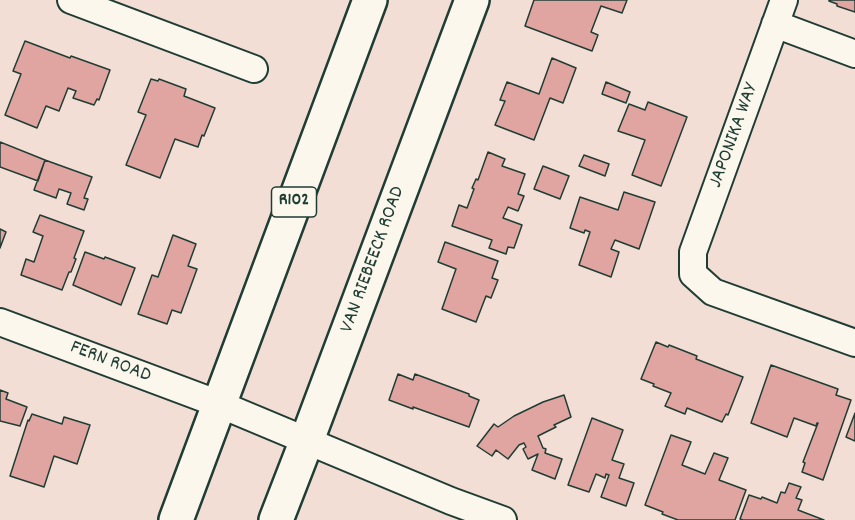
<!DOCTYPE html>
<style>
body{margin:0}
canvas{display:block;background:#f3ded5}
</style>
<canvas width="855" height="520"></canvas>
<script>
const g = document.querySelector('canvas').getContext('2d');
g.lineJoin = 'round';
function paint(path, color) { g.fillStyle = color; g.fill(path, 'evenodd'); }
const toPath = rows => new Path2D(rows.map(r => 'M' + r).join(''));
function stroke(path, color, width, dash) { g.strokeStyle = color; g.lineWidth = width; g.lineCap = dash ? 'butt' : 'round'; g.setLineDash(dash || []); g.stroke(path); }
function label(font, color, halo, rows, align = 'center') {
  g.font = font + ' Dekko,sans-serif'; g.lineWidth = 5; g.setLineDash([]); g.textBaseline = 'middle'; g.strokeStyle = halo; g.fillStyle = color; for (const [text, x, y, turn = 0] of rows) {
    g.save(); g.translate(x, y); g.rotate((+turn || 0) * Math.PI / 180); g.textAlign = isNaN(turn) ? turn : align; if (halo) g.strokeText(text, 0, 0); g.fillText(text, 0, 0); g.restore();
  }
}
const building = toPath([
 [534,0,627,0,622,13,601,6,591,32,598,35,592,51,525,26,534,0],
 [829,0,855,0,855,12,837,6,837,4,829,1,829,0],
 [25,41,70,58,71,56,110,70,99,100,97,99,94,105,73,98,76,91,68,88,59,111,46,106,37,128,5,115,21,74,13,71,25,41],
 [552,58,576,68,563,103,550,98,534,140,495,125,505,101,500,100,507,82,539,94,552,58],
 [151,79,158,81,159,79,186,89,184,96,215,108,204,136,202,135,198,147,175,139,160,178,126,165,146,115,138,112,151,79],
 [606,82,630,92,626,103,602,94,606,82],
 [648,102,687,117,661,186,632,175,645,140,618,131,629,104,645,110,648,102],
 [0,142,45,160,38,181,0,167,0,142],
 [488,152,505,159,502,166,525,174,518,194,524,196,518,211,508,207,503,218,522,225,514,248,508,247,506,254,489,248,492,240,452,226,459,205,467,208,474,189,472,188,476,179,478,180,488,152],
 [584,155,609,164,605,176,579,166,584,155],
 [45,160,92,177,84,198,88,199,84,210,67,204,71,193,59,189,56,198,34,190,45,160],
 [543,166,569,176,560,199,534,189,543,166],
 [624,192,655,202,639,249,615,240,611,249,619,252,611,277,579,265,590,232,585,230,584,233,570,228,580,197,618,210,624,192],
 [40,215,84,231,74,258,76,259,71,272,69,272,62,290,21,275,26,259,34,262,43,236,33,232,40,215],
 [0,229,6,232,0,248,0,229],
 [173,235,196,244,188,266,197,269,181,313,172,310,167,324,138,314,152,275,158,277,173,235],
 [445,242,498,261,492,278,498,280,491,298,486,296,476,322,442,309,456,269,438,262,445,242],
 [85,252,104,259,105,257,135,268,121,305,73,285,85,252],
 [656,342,668,347,669,345,697,356,696,359,743,377,728,415,726,414,722,422,687,408,685,414,665,406,671,393,653,386,654,384,641,379,656,342],
 [771,365,838,389,836,395,851,400,823,480,802,472,805,463,803,462,818,423,817,423,816,426,794,418,787,437,751,423,771,365],
 [398,374,413,380,415,374,469,394,469,396,479,400,469,427,413,407,413,409,389,400,398,374],
 [0,390,8,393,6,399,27,407,20,426,0,421,0,390],
 [564,395,571,417,554,425,556,427,538,436,543,448,546,449,545,453,562,459,555,479,532,470,538,454,528,459,523,449,526,447,524,443,519,445,508,459,496,450,492,456,477,446,494,424,498,427,514,416,543,402,564,395],
 [855,413,855,441,846,437,855,413],
 [32,414,62,424,64,417,90,425,77,464,54,456,44,487,10,476,28,420,29,421,32,414],
 [592,418,623,430,612,460,624,464,619,478,634,483,626,506,601,497,609,475,606,474,605,478,596,474,589,492,568,485,592,418],
 [671,435,691,442,682,465,705,474,714,453,728,458,719,480,746,490,735,520,678,520,662,514,663,512,645,505,671,435],
 [789,483,801,487,796,498,802,500,798,510,824,520,743,520,740,519,749,495,761,499,762,497,777,503,781,492,785,493,789,483]
]);
paint(building, '#e0a5a0');
stroke(building, '#1f3d34', 1.5);
const minor = toPath([
 [71,0,254,69],
 [784,0,693,252,693,274,713,292,855,343],
 [775,24,855,54],
 [0,322,219,404,451,501,503,520]
]);
const major = toPath([
 [176,520,370,0],
 [276,520,307,440,472,0]
]);
stroke(minor, '#1f3d34', 30);
stroke(major, '#1f3d34', 38);
stroke(minor, '#fbf7ec', 26);
stroke(major, '#fbf7ec', 33);
for (const [x, y, w] of [
 [294,202,45]
]) { const box = new Path2D(); box.roundRect(x - w / 2, y - 15, w, 30, 4.5); g.fillStyle = '#fbf7ec'; g.fill(box); stroke(box, '#1f3d34', 1.5); }
label('bold 18px', '#1f3d34', null, [
 ["R102",294,202]
]);
label('20px', '#1f3d34', '#fbf7ec', [
 ["JAPONIKA WAY",735,136,-70],
 ["VAN RIEBEECK ROAD",374,260,-70],
 ["FERN ROAD",110,363,21]
]);
</script>
